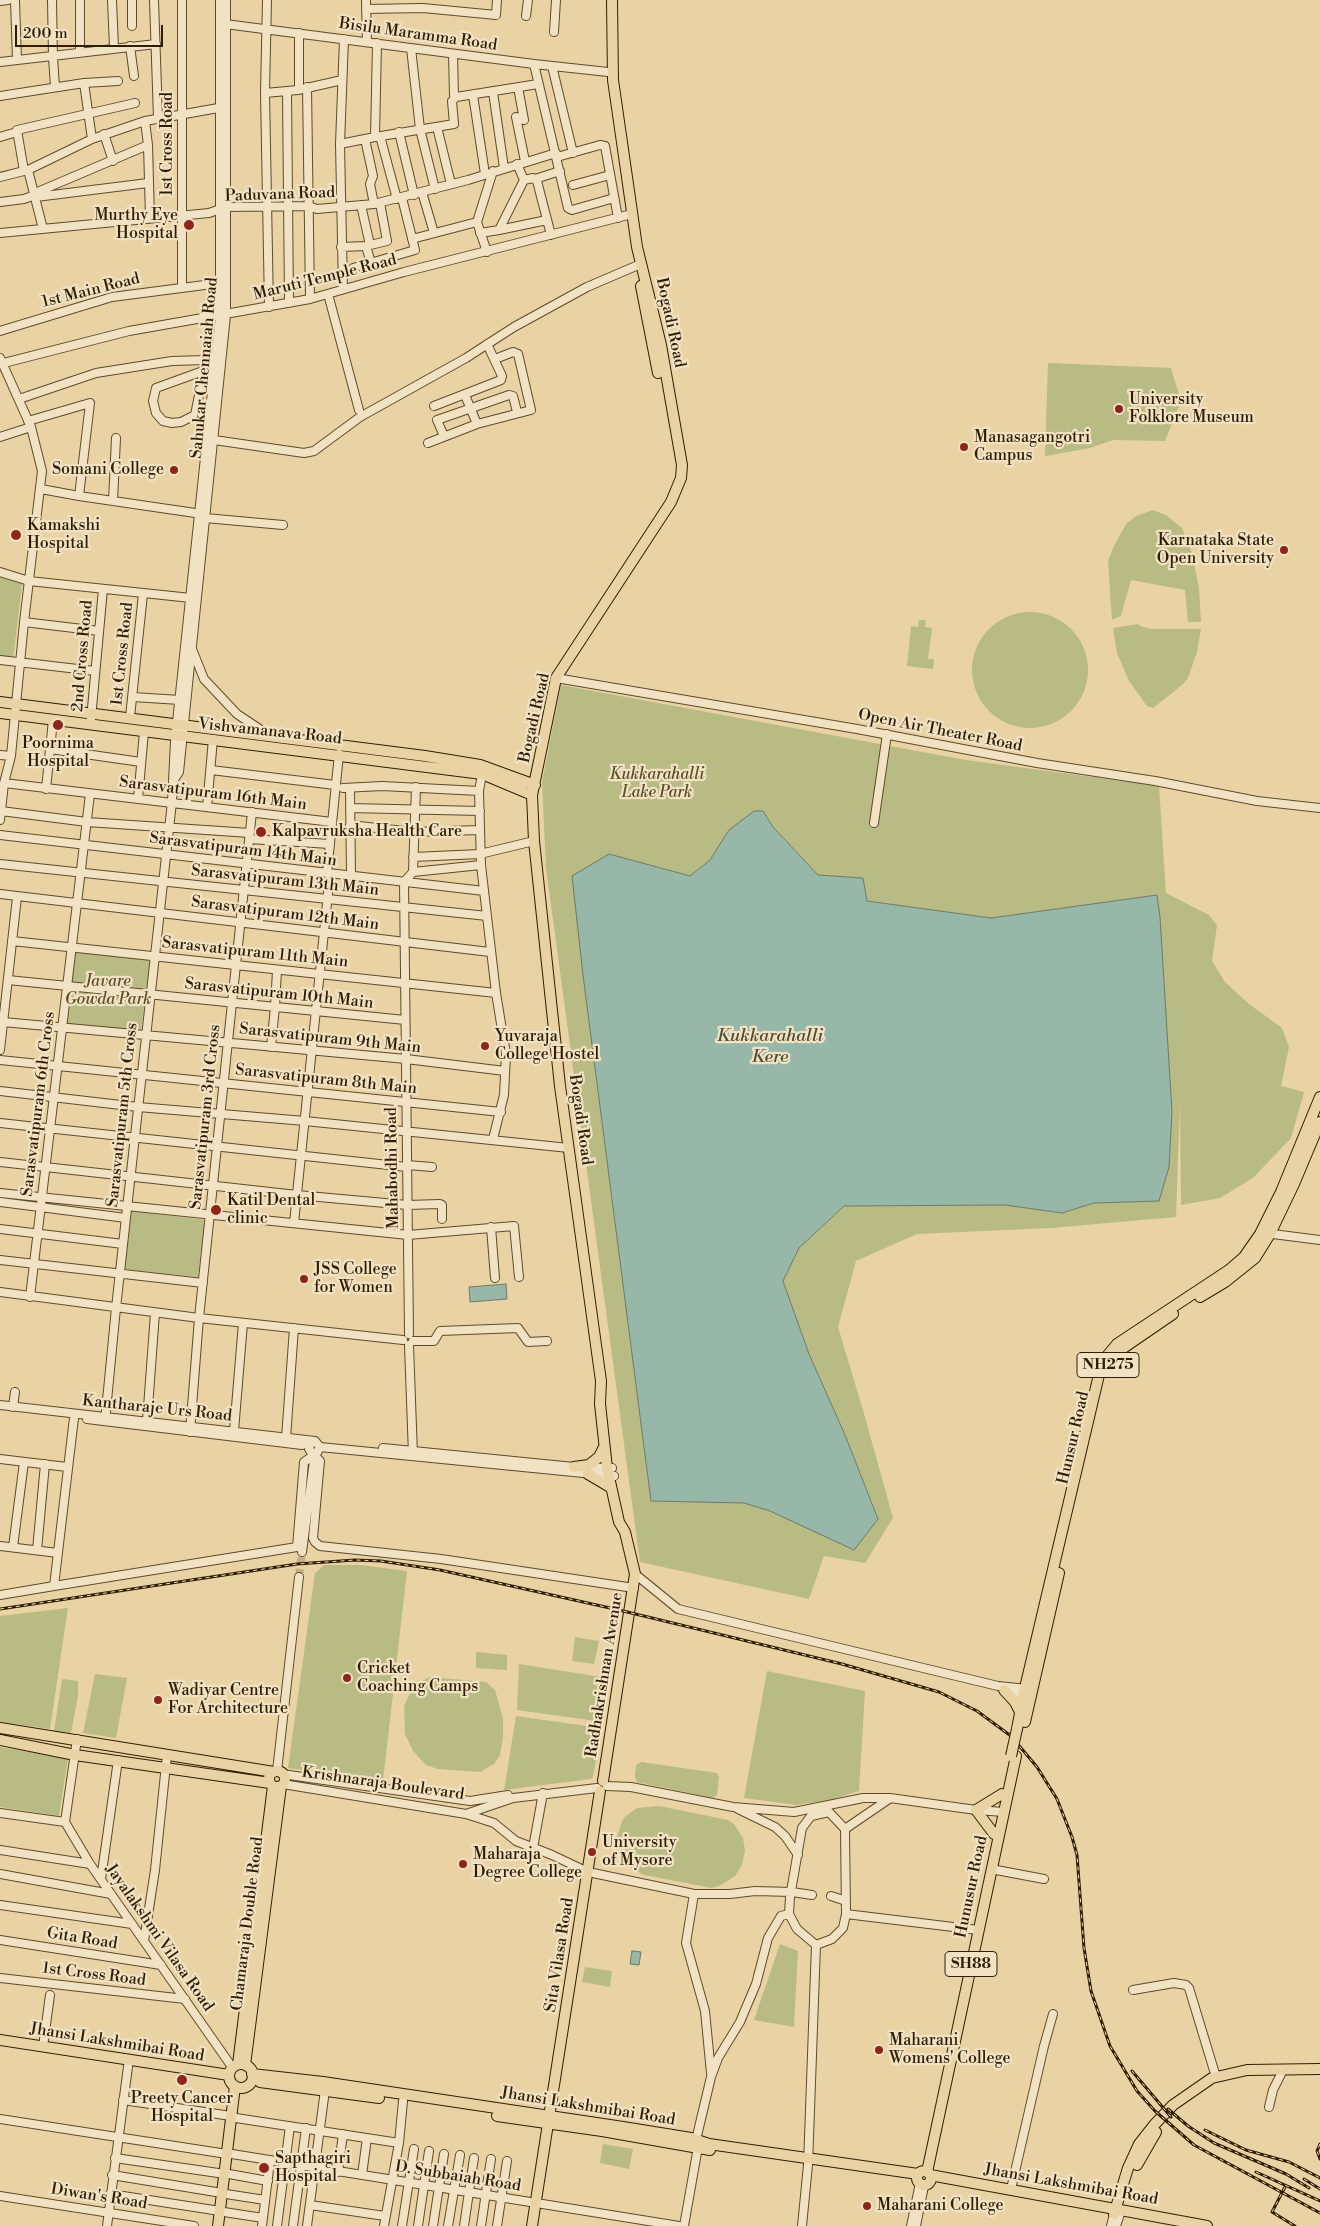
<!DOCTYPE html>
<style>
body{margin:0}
#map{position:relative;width:1320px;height:2226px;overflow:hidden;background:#e9d3a4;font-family:"Libre Bodoni",serif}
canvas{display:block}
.scale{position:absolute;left:15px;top:25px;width:148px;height:22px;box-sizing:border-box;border:2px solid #301e02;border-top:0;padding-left:6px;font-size:15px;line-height:18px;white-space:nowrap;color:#301e02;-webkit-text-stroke:4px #f1e2c4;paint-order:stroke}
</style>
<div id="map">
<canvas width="1320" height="2226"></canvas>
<div class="scale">200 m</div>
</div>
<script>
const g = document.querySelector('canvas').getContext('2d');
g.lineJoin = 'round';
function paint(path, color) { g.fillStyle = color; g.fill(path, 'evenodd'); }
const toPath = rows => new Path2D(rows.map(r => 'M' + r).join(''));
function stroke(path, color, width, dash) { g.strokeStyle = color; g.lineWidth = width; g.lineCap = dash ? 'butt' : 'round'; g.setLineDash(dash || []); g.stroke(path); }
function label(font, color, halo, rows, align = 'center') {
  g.font = font + ' "Libre Bodoni",serif'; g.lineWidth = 4.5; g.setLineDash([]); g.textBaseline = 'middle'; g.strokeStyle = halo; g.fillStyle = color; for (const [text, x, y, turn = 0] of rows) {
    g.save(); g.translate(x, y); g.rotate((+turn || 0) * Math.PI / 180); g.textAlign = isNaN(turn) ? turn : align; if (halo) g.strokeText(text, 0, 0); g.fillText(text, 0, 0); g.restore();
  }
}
paint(toPath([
 [1048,363,1171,368,1181,401,1165,441,1113,440,1090,448,1045,456],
 [1153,510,1166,515,1182,528,1192,553,1199,588,1201,622,1188,622,1185,590,1131,580,1121,616,1112,620,1108,561,1114,546,1126,524,1136,516],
 [0,577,22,584,13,660,0,658],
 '972 670a58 58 0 1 1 116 0a58 58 0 1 1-116 0Z',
 [919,620,926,620,925,627,932,628,928,659,934,659,933,669,907,666,911,626,918,627],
 [1138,624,1140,626,1151,629,1201,629,1197,652,1188,678,1182,685,1153,708,1147,706,1129,681,1117,653,1113,628],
 [561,685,966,760,1159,786,1166,893,1209,915,1217,925,1212,961,1225,982,1249,1004,1282,1028,1289,1047,1281,1086,1304,1092,1291,1138,1253,1178,1220,1198,1181,1205,1180,1102,1176,1217,1051,1228,917,1234,856,1261,838,1327,863,1410,893,1518,865,1563,824,1556,809,1599,640,1562,546,868,542,782],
 [763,811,773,827,818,875,863,878,867,901,991,918,1156,895,1159,1201,1094,1203,1062,1213,1005,1205,844,1206,799,1248,783,1281,809,1354,845,1435,878,1518,770,1511,744,1503,651,1501,583,975,609,854,690,876,710,860,729,830],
 [74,951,150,959,141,1031,66,1024],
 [130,1211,205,1220,198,1277,123,1269],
 [324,1565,360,1565,407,1571,383,1781,288,1768,315,1573],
 [68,1608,50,1729,0,1722,0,1616],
 [575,1637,599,1641,594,1664,572,1661],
 [476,1652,507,1655,507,1670,476,1668],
 [519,1664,601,1677,596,1721,517,1710],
 [767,1671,865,1691,859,1791,830,1800,796,1805,744,1798],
 [95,1674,127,1678,116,1738,83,1733],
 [429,1677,486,1682,495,1690,503,1718,503,1738,500,1755,494,1764,480,1772,438,1769,426,1765,413,1751,405,1734,404,1706,413,1687],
 [62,1679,78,1681,78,1696,71,1733,54,1731],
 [516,1716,601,1728,593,1777,591,1779,504,1790],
 [0,1747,68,1758,59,1816,0,1807],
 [641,1762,717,1773,719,1777,717,1795,713,1798,637,1782,635,1777,636,1765],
 [659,1806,728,1820,734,1824,743,1838,745,1851,742,1865,735,1876,721,1885,712,1888,644,1875,626,1865,619,1854,616,1840,622,1821,626,1816,637,1808],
 [780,1944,798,1951,794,2027,754,2020],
 [585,1967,612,1971,610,1987,582,1982],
 [603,2144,633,2149,629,2169,600,2163]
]), '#b9bb84');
const water = toPath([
 [754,811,763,811,773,827,818,875,863,878,867,901,991,918,1157,895,1160,917,1172,1112,1169,1167,1159,1201,1094,1203,1062,1213,1005,1205,844,1206,799,1248,783,1281,809,1354,845,1435,878,1519,854,1550,770,1511,744,1503,651,1501,583,975,572,876,609,854,690,876,710,860,729,830,754,811],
 [506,1284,507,1299,470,1302,469,1287,506,1284],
 [632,1951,641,1952,639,1965,630,1964,632,1951]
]);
paint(water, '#97b7a9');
stroke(water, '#6e7a66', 1);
stroke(toPath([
 [299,1577,302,1552]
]), '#c4af84', 8, [8, 4]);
const minor = toPath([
 [15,0,17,60],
 [52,0,53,57,55,87],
 [80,0,80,53],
 [112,0,114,48],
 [132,0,132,26],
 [154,0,158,118],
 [267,0,265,93,269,307],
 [366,0,367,42],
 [0,1,8,0],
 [366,9,423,8,496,15,497,0],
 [526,16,528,0],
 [225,24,534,64,608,72],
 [554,32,556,0],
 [130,46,134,76],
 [411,48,420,129,435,189],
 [453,54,454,96,456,97,538,84],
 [0,62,156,44],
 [534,64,568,208,572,210,614,198],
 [552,66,573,153],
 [84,83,92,139],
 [307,87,310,299],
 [518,87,524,120],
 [299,89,299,33],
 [287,91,289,303],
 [493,92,504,168],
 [265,93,298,90,342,80],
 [473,95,485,174],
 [0,96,84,83,118,81],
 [516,117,525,161],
 [145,121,148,145,150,218],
 [437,127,451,184],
 [399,132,414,195],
 [104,134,113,161],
 [380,136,397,199],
 [0,137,17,132],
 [375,137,454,124,452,101,456,97],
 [365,139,373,176,370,184,374,204],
 [340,144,375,137,377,43],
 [557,157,600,145,605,146,618,218],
 [28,170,43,229],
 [24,171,17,130,135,103],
 [0,177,28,170,92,139,145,121,224,107],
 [535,179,560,171],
 [524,180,533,178,537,181,551,235],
 [573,185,610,175],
 [422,192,434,233],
 [35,193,148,145],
 [36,197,148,183],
 [0,202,24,199,35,195],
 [361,205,370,245],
 [499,230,547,220],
 [0,233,209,213,226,207,308,206,317,209,374,204,468,180,556,153],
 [480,233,499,230,524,180,517,164],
 [412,239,477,222],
 [366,246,371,263],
 [341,247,366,246,387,241,380,203],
 [487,252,477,222,493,171],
 [353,268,415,250,402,198],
 [182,288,182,0],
 [343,289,340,144,344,39],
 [328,294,359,410],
 [0,331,112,297,220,283],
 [0,358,31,427,42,471,24,622,11,756,4,783,0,820],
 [0,364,129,331,310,299,404,272,632,214],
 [203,371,156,388,153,401,156,413,163,421,172,423,181,422,195,415,206,360,210,359],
 [465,395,477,424],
 [19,399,96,373,172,361,206,360],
 [434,406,501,380,502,376,487,344],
 [28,421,90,403,79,496],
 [444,436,437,420,509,395,513,396,517,412],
 [0,437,31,427],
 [214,440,304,453,314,451,360,417,466,358,514,327,587,287,636,266],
 [428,443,477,424,531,410,518,354,513,352,495,359],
 [41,489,79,496,202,514],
 [113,501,116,438],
 [205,518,283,525],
 [0,572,29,581,191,598],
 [24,622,99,631],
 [192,649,204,679,237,714,267,734],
 [0,660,95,671],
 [556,678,857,729,1037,763,1155,781,1257,801,1320,808],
 [133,697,180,700],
 [130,717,143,594],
 [91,719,103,589],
 [50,749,141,762],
 [0,755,11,756],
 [211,770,335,785],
 [482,774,479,791,481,865,496,993,506,1054,504,1095,493,1139],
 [173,781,179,772,226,315,226,0],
 [4,783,332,822],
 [343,788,382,786,479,791],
 [350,788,351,876],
 [46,789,53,720],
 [138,799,144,732],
 [207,807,213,739],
 [350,808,480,811],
 [1,811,87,822,250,833],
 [874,823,887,734],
 [350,825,413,832,480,830],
 [0,835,484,891],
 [249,839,330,844],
 [413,857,480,854,534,841],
 [0,864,487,916],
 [413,872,416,787],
 [327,873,339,754],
 [0,894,490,952],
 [12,941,496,993],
 [8,980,405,1020],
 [3,1022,406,1059,505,1071],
 [271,1047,275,1007,277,970],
 [0,1050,17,897],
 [0,1060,501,1112],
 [0,1091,138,1107,305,1121,569,1148],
 [0,1123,407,1167],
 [0,1162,297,1195,407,1205,440,1204,442,1205,442,1219],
 [407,1165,432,1167],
 [0,1193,408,1235,514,1226,519,1277],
 [0,1202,126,1218],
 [294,1223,330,874],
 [491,1227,495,1278],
 [0,1229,123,1244],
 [1265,1233,1320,1240],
 [0,1260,203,1283],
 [0,1292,199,1318,403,1340],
 [30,1297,90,794],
 [409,1334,404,882,413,872,481,865],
 [413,1341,434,1341,440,1331,518,1328,528,1342,547,1341],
 [409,1345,413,1455],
 [0,1405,315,1441,320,1447,317,1453,311,1452,309,1449,311,1442],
 [13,1407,15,1392],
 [87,1419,302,1445],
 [105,1421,116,1308,172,802,175,741,220,316,220,0],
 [147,1421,155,1313],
 [234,1431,243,1323],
 [190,1432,199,1318,252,812],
 [286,1438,294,1328],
 [320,1447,614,1476],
 [383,1448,574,1467,612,1468],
 [0,1459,67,1467],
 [0,1546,58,1553],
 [13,1547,24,1462],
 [37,1550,45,1464],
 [302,1552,315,1453],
 [635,1574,678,1609,998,1686,1028,1689],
 [54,1586,297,1547,304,1462,314,1455,320,1461,313,1538,315,1542,320,1546,441,1559,634,1588],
 [0,1595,54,1586,74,1418],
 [1004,1690,1029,1697],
 [277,1771,299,1577],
 [282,1774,470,1801,508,1795],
 [283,1784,466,1814,513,1798,597,1788],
 [607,1786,631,1787,733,1807,794,1812,863,1798,890,1798,976,1810,1004,1812],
 [738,1809,775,1827,785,1836,798,1855],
 [829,1812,845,1829,846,1914,843,1928,832,1939,816,1945,797,1929,789,1914,790,1897,802,1828,811,1816,829,1812],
 [0,1813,65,1822],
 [466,1814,494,1823,516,1841,552,1855,588,1872,694,1894,730,1894,755,1891,792,1892,812,1895],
 [65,1822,90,1864,232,2067],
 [65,1822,77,1739],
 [845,1829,889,1799],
 [533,1848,543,1793],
 [0,1850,90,1864],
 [991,1869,1044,1879],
 [0,1874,111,1894],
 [101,1879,118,1760],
 [694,1894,686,1943,705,2011,711,2073],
 [831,1896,846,1901],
 [0,1905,132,1924],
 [846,1914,978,1930],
 [0,1940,161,1965],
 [144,1941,155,1870,167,1755],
 [0,1978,185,1999],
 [1133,1990,1174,1983,1186,1985,1189,1988,1216,2077],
 [43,2047,50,1995],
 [123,2100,231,2116],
 [1269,2107,1273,2090,1281,2074],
 [236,2118,399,2143],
 [0,2119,227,2154],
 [232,2154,679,2226],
 [115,2158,225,2174],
 [338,2172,343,2134],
 [229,2174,268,2181],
 [112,2175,222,2193],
 [362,2175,367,2138],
 [1011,2189,1044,2046,1053,2014],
 [110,2194,220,2211],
 [226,2194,265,2200],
 [0,2196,194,2226],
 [310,2205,385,2216],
 [224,2212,263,2218],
 [107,2226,129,2059],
 [262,2226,270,2161],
 [277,2226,290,2126],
 [293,2226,306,2128],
 [307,2226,325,2090],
 [384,2226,399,2143,403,2101],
 [402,2226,414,2149],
 [418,2226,429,2151],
 [433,2226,444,2154],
 [448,2226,460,2155],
 [464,2226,474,2158],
 [481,2226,491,2159],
 [497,2226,507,2161],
 [684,2226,698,2147,696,2140,711,2077,718,2058,740,2022,756,1984,768,1938,781,1916,789,1914],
 [802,2226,808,2165,816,1945],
 [911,2226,920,2183],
 [916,2226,924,2186],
 [1111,2226,1114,2214],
 [1116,2226,1120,2214]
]);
const major = toPath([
 [641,286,658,373],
 [0,702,425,756,480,765,535,785],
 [0,713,482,774,532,795],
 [1200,1297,1225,1282,1255,1258,1270,1234,1294,1184,1320,1122],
 [1119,1351,1173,1314],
 [574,1467,589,1465,599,1457,604,1447],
 [588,1474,610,1487],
 [1004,1690,1015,1702,1021,1714],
 [1025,1722,1059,1573],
 [0,1728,274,1772],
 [1017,1729,1025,1688,1102,1362,1117,1344,1229,1270,1244,1257,1260,1234,1281,1192,1320,1097],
 [0,1740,75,1755,270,1783],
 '269 1779a8 8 0 1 1 16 0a8 8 0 1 1-16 0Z',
 [603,1781,635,1574,625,1532,619,1522,607,1468,600,1404,601,1381,560,1086,534,841,532,795,556,678,671,502,681,478,682,465,661,345,637,247,629,191,613,80,612,0],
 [994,1834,976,1810,1002,1794],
 [0,2040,229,2075],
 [238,2064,273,1786],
 '229 2076a12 12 0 1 1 24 0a12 12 0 1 1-24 0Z',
 [245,2065,281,1786],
 [252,2074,323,2082,623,2127,691,2138,709,2144,918,2174],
 [260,2082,379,2098],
 [497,2116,602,2131,710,2150],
 [1137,2165,1156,2132],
 '917 2178a7 7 0 1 1 14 0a7 7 0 1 1-14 0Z',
 [927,2172,1016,1756],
 [930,2175,1207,2226],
 [1114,2214,1128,2168,1139,2144,1154,2125,1173,2105,1212,2078,1247,2070,1320,2069],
 [218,2226,235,2086],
 [532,2226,600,1791]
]);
stroke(minor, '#5e4b2a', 10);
stroke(major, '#301e02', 12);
stroke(minor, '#f1e2c4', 8);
stroke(major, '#e9d3a4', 10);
const rail = toPath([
 [0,1609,297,1564,355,1560,381,1561,440,1570,619,1610,842,1664,939,1692,977,1711,1011,1736,1037,1767,1057,1799,1072,1837,1077,1855,1084,1948,1091,1991,1110,2046,1137,2091,1155,2111,1194,2145,1320,2213],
 [1132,2071,1171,2117],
 [1168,2109,1188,2126,1214,2143,1286,2174,1309,2188],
 [1205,2130,1246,2150,1289,2162,1320,2178],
 [1320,2144,1317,2151,1320,2159],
 [1256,2172,1320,2201],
 [1304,2179,1320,2189],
 [1285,2187,1272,2212,1295,2226]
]);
stroke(rail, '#301e02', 3);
stroke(rail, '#f1e2c4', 1, [4]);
const majorBridge = toPath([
 [1011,1756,1017,1729]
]);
stroke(majorBridge, '#301e02', 12, []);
stroke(majorBridge, '#e9d3a4', 10);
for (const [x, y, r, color] of [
 [189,225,6,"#8f2418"],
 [1119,409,5,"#8f2418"],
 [964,447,5,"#8f2418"],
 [174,470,5,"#8f2418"],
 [16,535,6,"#8f2418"],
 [1284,550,5,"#8f2418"],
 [58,725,6,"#8f2418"],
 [261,832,6,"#8f2418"],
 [485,1046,5,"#8f2418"],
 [216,1210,6,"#8f2418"],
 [304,1279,5,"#8f2418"],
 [347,1678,5,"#8f2418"],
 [158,1700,5,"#8f2418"],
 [592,1852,5,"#8f2418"],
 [463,1864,5,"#8f2418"],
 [879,2050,5,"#8f2418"],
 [182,2080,6,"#8f2418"],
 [264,2168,6,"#8f2418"],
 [867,2206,5,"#8f2418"]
]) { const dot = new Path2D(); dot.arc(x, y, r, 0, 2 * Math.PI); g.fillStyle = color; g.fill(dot); stroke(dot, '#f1e2c4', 2); }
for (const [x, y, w] of [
 [1108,1365,62],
 [971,1964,52]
]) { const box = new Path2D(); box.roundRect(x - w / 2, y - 12.5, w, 25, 4); g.fillStyle = '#f1e2c4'; g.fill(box); stroke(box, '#301e02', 1); }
label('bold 15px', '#301e02', null, [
 ["NH275",1108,1365],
 ["SH88",971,1964]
]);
label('16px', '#301e02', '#f1e2c4', [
 ["Bisilu Maramma Road",418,35,8],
 ["1st Cross Road",168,144,-90],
 ["Paduvana Road",280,195,-2],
 ["Maruti Temple Road",325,278,-14],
 ["1st Main Road",91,291,-14],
 ["Bogadi Road",670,323,78],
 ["Sahukar Chennaiah Road",205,368,-85],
 ["1st Cross Road",123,654,-84],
 ["2nd Cross Road",83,656,-85],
 ["Bogadi Road",535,718,-77],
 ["Open Air Theater Road",940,731,11],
 ["Vishvamanava Road",270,732,6],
 ["Sarasvatipuram 16th Main",213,794,7],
 ["Sarasvatipuram 14th Main",243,850,7],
 ["Sarasvatipuram 13th Main",285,881,6],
 ["Sarasvatipuram 12th Main",285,914,7],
 ["Sarasvatipuram 11th Main",255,953,6],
 ["Sarasvatipuram 10th Main",279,994,6],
 ["Sarasvatipuram 9th Main",330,1039,6],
 ["Sarasvatipuram 8th Main",326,1080,6],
 ["Sarasvatipuram 6th Cross",39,1104,-83],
 ["Sarasvatipuram 5th Cross",123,1115,-84],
 ["Sarasvatipuram 3rd Cross",206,1117,-84],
 ["Bogadi Road",580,1120,82],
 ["Mahabodhi Road",393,1168,-91],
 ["Kantharaje Urs Road",157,1409,6],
 ["Hunsur Road",1074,1438,-77],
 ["Radhakrishnan Avenue",605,1675,-81],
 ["Krishnaraja Boulevard",383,1784,8],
 ["Hunusur Road",972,1887,-78],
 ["Chamaraja Double Road",248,1924,-83],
 ["Jayalakshmi Vilasa Road",159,1938,55],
 ["Gita Road",82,1939,9],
 ["Sita Vilasa Road",560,1955,-81],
 ["1st Cross Road",94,1975,7],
 ["Jhansi Lakshmibai Road",117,2043,9],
 ["Jhansi Lakshmibai Road",588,2107,9],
 ["D. Subbaiah Road",458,2177,9],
 ["Jhansi Lakshmibai Road",1071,2185,10],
 ["Diwan's Road",99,2197,9]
]);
label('16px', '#301e02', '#f1e2c4', [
 ["Murthy Eye",178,216,"right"],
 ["Hospital",178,234,"right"],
 ["University",1129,400],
 ["Folklore Museum",1129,418],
 ["Manasagangotri",974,438],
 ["Campus",974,456],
 ["Somani College",164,470,"right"],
 ["Kamakshi",27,526],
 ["Hospital",27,544],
 ["Karnataka State",1274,541,"right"],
 ["Open University",1274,559,"right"],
 ["Poornima",58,744,"center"],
 ["Hospital",58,762,"center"],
 ["Kalpavruksha Health Care",272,832],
 ["Yuvaraja",495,1037],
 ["College Hostel",495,1055],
 ["Katil Dental",227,1201],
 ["clinic",227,1219],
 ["JSS College",314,1270],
 ["for Women",314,1288],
 ["Cricket",357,1669],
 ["Coaching Camps",357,1687],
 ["Wadiyar Centre",168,1691],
 ["For Architecture",168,1709],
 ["University",602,1843],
 ["of Mysore",602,1861],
 ["Maharaja",473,1855],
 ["Degree College",473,1873],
 ["Maharani",889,2041],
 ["Womens' College",889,2059],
 ["Preety Cancer",182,2099,"center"],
 ["Hospital",182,2117,"center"],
 ["Sapthagiri",275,2159],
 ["Hospital",275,2177],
 ["Maharani College",877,2206]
], 'left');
label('italic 16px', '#594d29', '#f1e2c4', [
 ["Kukkarahalli",657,775],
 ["Lake Park",657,793],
 ["Javare",108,982],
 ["Gowda Park",108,1000]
]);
label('italic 18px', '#4f4c34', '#f1e2c4', [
 ["Kukkarahalli",770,1037],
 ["Kere",770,1058]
]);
</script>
